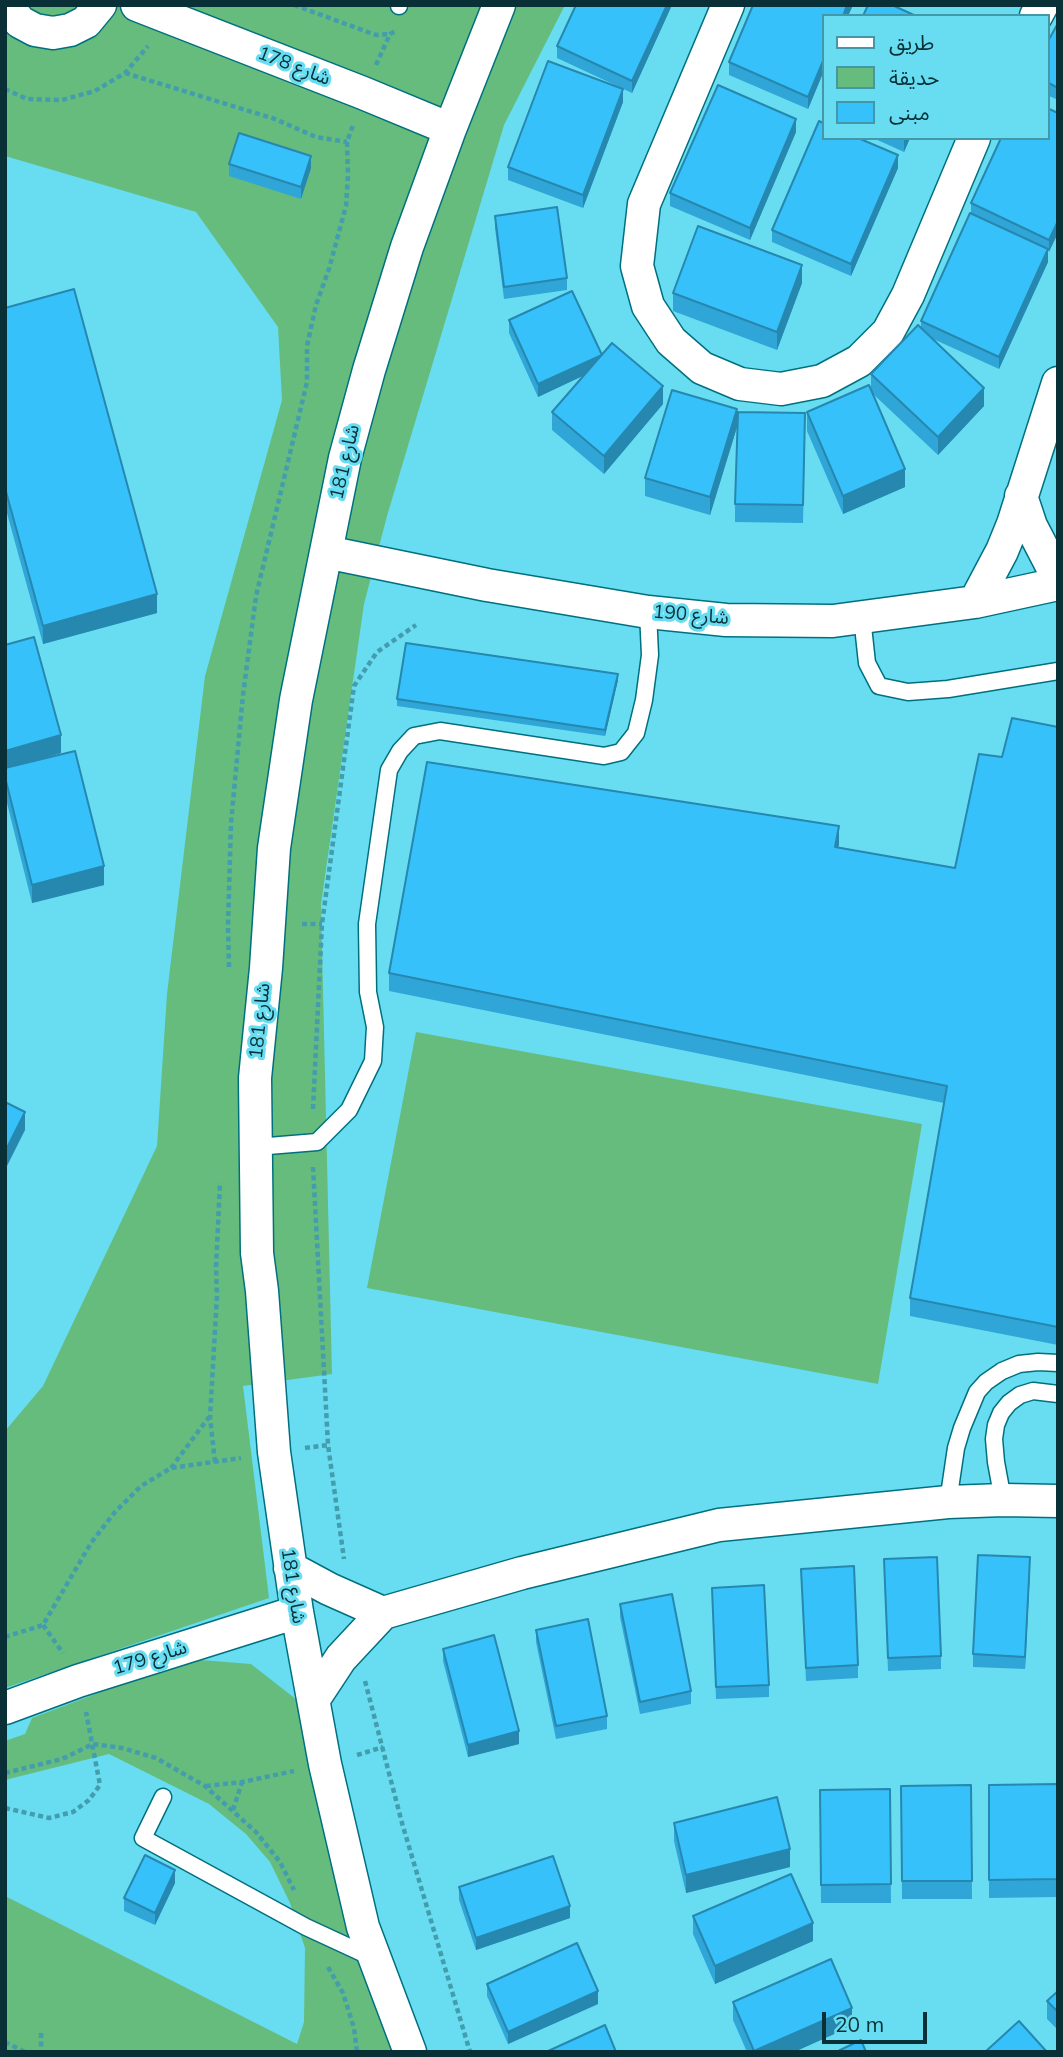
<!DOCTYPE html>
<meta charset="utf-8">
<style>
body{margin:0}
#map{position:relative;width:1063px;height:2057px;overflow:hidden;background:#68ddf2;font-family:Mulish,"Noto Sans Arabic",sans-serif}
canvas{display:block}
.frame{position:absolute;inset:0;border:7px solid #083036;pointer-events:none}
.legend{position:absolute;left:822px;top:14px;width:228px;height:126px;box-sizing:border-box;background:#68ddf2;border:2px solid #4298a7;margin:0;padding:9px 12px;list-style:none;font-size:21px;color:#083036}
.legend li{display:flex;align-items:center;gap:14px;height:35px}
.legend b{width:35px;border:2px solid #4298a7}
.scale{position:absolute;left:822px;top:2012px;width:105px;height:32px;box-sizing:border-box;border:4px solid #083036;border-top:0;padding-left:9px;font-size:21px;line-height:24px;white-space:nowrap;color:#083036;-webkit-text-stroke:5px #68ddf2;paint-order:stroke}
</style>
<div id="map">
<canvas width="1063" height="2057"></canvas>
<div class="frame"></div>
<ul class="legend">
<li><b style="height:9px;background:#fff"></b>طريق</li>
<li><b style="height:19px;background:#66bc7d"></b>حديقة</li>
<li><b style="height:19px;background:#37c1fa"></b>مبنى</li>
</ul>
<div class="scale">20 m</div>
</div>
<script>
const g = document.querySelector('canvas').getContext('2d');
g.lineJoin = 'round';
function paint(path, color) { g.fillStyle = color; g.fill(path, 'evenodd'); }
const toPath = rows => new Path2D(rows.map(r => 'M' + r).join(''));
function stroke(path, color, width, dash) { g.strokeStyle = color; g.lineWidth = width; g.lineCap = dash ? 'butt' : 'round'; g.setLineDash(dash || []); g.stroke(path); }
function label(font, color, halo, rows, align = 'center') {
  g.font = font + ' Mulish,"Noto Sans Arabic",sans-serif'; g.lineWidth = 6; g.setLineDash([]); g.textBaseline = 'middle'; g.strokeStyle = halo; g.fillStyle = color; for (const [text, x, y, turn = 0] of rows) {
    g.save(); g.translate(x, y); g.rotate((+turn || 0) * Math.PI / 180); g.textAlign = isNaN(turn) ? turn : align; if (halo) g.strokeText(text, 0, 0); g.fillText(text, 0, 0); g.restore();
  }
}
paint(toPath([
 [5,5,565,5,504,125,387,516,364,604,321,904,332,1374,243,1386,269,1598,5,1688,5,1431,43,1386,157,1146,167,994,205,676,282,400,278,327,196,212,5,156],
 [416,1032,922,1124,878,1384,367,1288],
 [188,1659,251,1664,297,1700,334,1871,394,2052,5,2052,5,1896,297,2044,304,2022,305,1948,290,1903,270,1862,246,1834,209,1804,109,1754,5,1780,5,1741,25,1734,32,1718]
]), '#66bc7d');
const lane = toPath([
 [399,6,399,5],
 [862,617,867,663,879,686,908,692,948,689,1058,671],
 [256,1147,317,1142,349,1110,373,1061,375,1027,368,992,367,924,389,770,400,751,414,736,440,731,604,756,621,752,636,733,644,700,650,655,648,612],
 [1003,1500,996,1462,994,1439,996,1425,1001,1413,1009,1403,1020,1395,1033,1391,1058,1394],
 [948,1502,956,1448,962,1428,977,1392,986,1382,1002,1371,1019,1364,1038,1362,1058,1363],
 [163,1797,143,1838,306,1927,373,1958]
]);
const street = toPath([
 [6,5,20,22,35,30,53,33,70,30,86,22,100,5],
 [137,5,363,93,450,129],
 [728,5,644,204,637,266,648,306,671,341,702,368,740,384,781,389,822,381,859,361,888,332,908,295,974,138],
 [1036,16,1042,5],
 [1021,496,1031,526,1058,578],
 [326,552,487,585,648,612,726,620,833,621,975,602,1058,584],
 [975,602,1002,551,1013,524,1058,383],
 [290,1568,329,1589,383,1613],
 [314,1699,341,1658,383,1613,522,1573,719,1525,948,1502,1003,1500,1058,1501],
 [5,1708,78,1681,297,1612],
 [410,2052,363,1927,325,1764,297,1612,274,1452,262,1291,257,1253,255,1078,266,968,274,848,296,700,345,458,369,370,407,247,450,129,499,5]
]);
stroke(lane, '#00707f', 19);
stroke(street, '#00707f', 35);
stroke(toPath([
 [294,5,376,35,390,34],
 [376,65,390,34,396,31],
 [125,73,275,119,316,137,347,142],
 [5,89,27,99,62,100,95,91,125,73,148,46],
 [302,924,322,924],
 [229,967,228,926,231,823,243,695,256,596,307,382,307,346,316,305,329,269,346,206,348,175,347,142,353,125],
 [313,1109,322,924,354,686,377,652,416,625],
 [313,1167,328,1445,344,1559],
 [305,1448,328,1445],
 [215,1462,210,1417,217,1296,216,1268,220,1182],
 [171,1468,209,1417],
 [43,1625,63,1653],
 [5,1637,43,1625,91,1543,115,1512,141,1486,171,1468,241,1458],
 [365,1681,402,1823,470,2052],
 [357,1755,383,1747],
 [5,1773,62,1759,93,1744,122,1748,156,1758,205,1786,256,1832,280,1862,294,1890],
 [206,1786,242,1782,294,1771],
 [5,1808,49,1818,73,1812,89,1800,100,1785,86,1712],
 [233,1810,242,1782],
 [328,1967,343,1993,354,2028,357,2052],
 [41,2033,41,2052],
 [5,2042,25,2052]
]), '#449dac', 4.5, [5, 3.5]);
stroke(lane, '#fff', 16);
stroke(street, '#fff', 32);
paint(toPath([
 [576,5,672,5,632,93,557,58,557,46],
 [753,5,853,5,848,16,823,16,823,73,808,109,729,75,729,62],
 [1058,23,1058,100,1047,95,1047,43],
 [623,102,583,208,508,180,508,167],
 [1058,113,1058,233,1048,252,1048,262,999,369,931,338,984,406,938,455,872,393,905,487,843,514,807,431,807,412,871,391,871,374,921,329,921,321,971,214,971,203],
 [796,132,750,240,670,206,670,193],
 [873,138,910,138,904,152],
 [229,164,311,168,301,199,229,176],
 [898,168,851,276,772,242,772,230],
 [495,216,567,278,567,290,504,299,495,228],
 [802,283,777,350,673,311,673,293],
 [5,308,157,613,43,644,5,506],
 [509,320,602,355,663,404,604,474,552,430,552,412,584,375,538,397,509,333],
 [737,427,710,515,645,496,645,478],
 [805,431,803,523,735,522,735,504],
 [5,645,61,753,29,762,104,885,32,903,5,795],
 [618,680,605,736,397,706,397,699],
 [1058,727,1058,1345,910,1316,910,1298,944,1103,389,991,389,973,839,844,838,847,955,868,1002,757],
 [801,1569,858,1665,858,1678,806,1681],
 [1030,1570,1025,1669,973,1667,973,1654],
 [884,1572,941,1656,941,1669,888,1671],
 [712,1588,769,1685,769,1697,716,1699],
 [620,1604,691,1691,691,1704,640,1714,620,1617],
 [536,1630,607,1716,607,1729,556,1739,536,1642],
 [443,1649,519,1744,468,1757,443,1661],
 [1058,1784,1058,1897,989,1898,989,1785],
 [971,1785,972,1899,902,1899,901,1786],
 [890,1789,891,1903,821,1903,820,1790],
 [674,1823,790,1867,686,1893,674,1841],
 [175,1883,155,1925,124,1911,124,1898],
 [459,1887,570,1918,476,1950,459,1900],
 [693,1916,813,1941,715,1984,693,1934],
 [487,1984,598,2004,508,2044,487,1996],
 [1058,1991,1058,2030,1047,2019,1047,2001],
 [733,2002,852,2026,794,2052,747,2052,733,2020]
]), '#2fa6d7');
paint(toPath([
 [667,5,672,5,632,93,632,81],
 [847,5,853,5,848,16,843,16],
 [823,61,823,73,808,109,808,97],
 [623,89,623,102,583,208,583,195],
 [796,119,796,132,750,240,750,228],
 [904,138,910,138,904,152],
 [898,155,898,168,851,276,851,264],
 [311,156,311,168,301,199,301,187],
 [1058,221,1058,233,1049,252,1049,240],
 [1048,249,1048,262,999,369,999,357],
 [802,265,802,283,777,350,777,332],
 [602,355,602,367,538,397,538,384],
 [663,386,663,404,604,474,604,456],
 [984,388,984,406,938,455,938,437],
 [737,409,737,427,710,515,710,497],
 [905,469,905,487,843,514,843,496],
 [157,594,157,613,43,644,43,626],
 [618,674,618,680,605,736,605,730],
 [61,735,61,753,5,769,5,751],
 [839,826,839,844,835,865,835,847],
 [104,866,104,885,32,903,32,885],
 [25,1112,25,1130,5,1170,5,1152],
 [1030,1557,1030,1570,1025,1669,1025,1657],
 [519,1731,519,1744,468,1757,468,1745],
 [790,1849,790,1867,686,1893,686,1875],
 [175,1870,175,1883,155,1925,155,1913],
 [570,1906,570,1918,476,1950,476,1938],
 [813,1923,813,1941,715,1984,715,1966],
 [598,1991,598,2004,508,2044,508,2032],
 [852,2008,852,2026,794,2052,754,2052]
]), '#2687af');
const building = toPath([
 [576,5,667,5,632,81,557,46,576,5],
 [753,5,847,5,843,16,823,16,823,61,808,97,729,62,753,5],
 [868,5,892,5,916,16,863,16,868,5],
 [1058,23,1058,88,1047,82,1047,43,1058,23],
 [548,61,623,89,583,195,508,167,548,61],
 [718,85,796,119,750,228,670,193,718,85],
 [1047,108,1058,113,1058,221,1049,240,971,203,1001,138,1047,138,1047,108],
 [819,121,823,123,823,138,858,138,898,155,851,264,772,230,819,121],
 [239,133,311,156,301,187,229,164,239,133],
 [557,207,567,278,504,287,495,216,557,207],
 [970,213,1048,249,999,357,921,321,970,213],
 [698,226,802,265,777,332,673,293,698,226],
 [74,289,157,594,43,626,5,488,5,308,74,289],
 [572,291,602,355,538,384,509,320,572,291],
 [918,325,984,388,938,437,871,374,918,325],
 [612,343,663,386,604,456,552,412,612,343],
 [869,385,905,469,843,496,807,412,869,385],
 [672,390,737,409,710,497,645,478,672,390],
 [738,412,805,413,803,505,735,504,738,412],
 [34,637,61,735,5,751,5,645,34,637],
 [406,643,618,674,605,730,397,699,406,643],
 [1012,718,1058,727,1058,1327,910,1298,947,1086,389,973,427,762,839,826,835,847,955,868,979,754,1002,757,1012,718],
 [75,751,104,866,32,885,5,777,5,768,75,751],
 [5,1102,25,1112,5,1152,5,1102],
 [978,1555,1030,1557,1025,1657,973,1654,978,1555],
 [937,1557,941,1656,888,1658,884,1559,937,1557],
 [854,1566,858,1665,806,1668,801,1569,854,1566],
 [764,1585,769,1685,716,1687,712,1588,764,1585],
 [672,1594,691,1691,640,1702,620,1604,672,1594],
 [588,1619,607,1716,556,1726,536,1630,588,1619],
 [494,1635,519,1731,468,1745,443,1649,494,1635],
 [1058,1784,1058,1879,989,1880,989,1785,1058,1784],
 [971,1785,972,1881,902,1881,901,1786,971,1785],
 [890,1789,891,1884,821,1885,820,1790,890,1789],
 [777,1797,790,1849,686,1875,674,1823,777,1797],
 [145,1855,175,1870,155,1913,124,1898,145,1855],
 [553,1856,570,1906,476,1938,459,1887,553,1856],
 [791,1874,813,1923,715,1966,693,1916,791,1874],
 [577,1943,598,1991,508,2032,487,1984,577,1943],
 [831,1959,852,2008,754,2051,733,2002,831,1959],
 [1058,1991,1058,2012,1047,2001,1058,1991],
 [1019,2021,1047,2052,985,2052,1019,2021],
 [605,2025,616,2052,546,2052,605,2025],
 [861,2040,866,2052,836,2052,861,2040]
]);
paint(building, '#37c1fa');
stroke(building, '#2687af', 2);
label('19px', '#083036', '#68ddf2', [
 ["شارع 178",294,66,21],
 ["شارع 181",345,462,-77],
 ["شارع 190",691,615,5],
 ["شارع 181",260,1021,-84],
 ["شارع 181",293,1586,81],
 ["شارع 179",150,1658,-17]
]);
</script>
